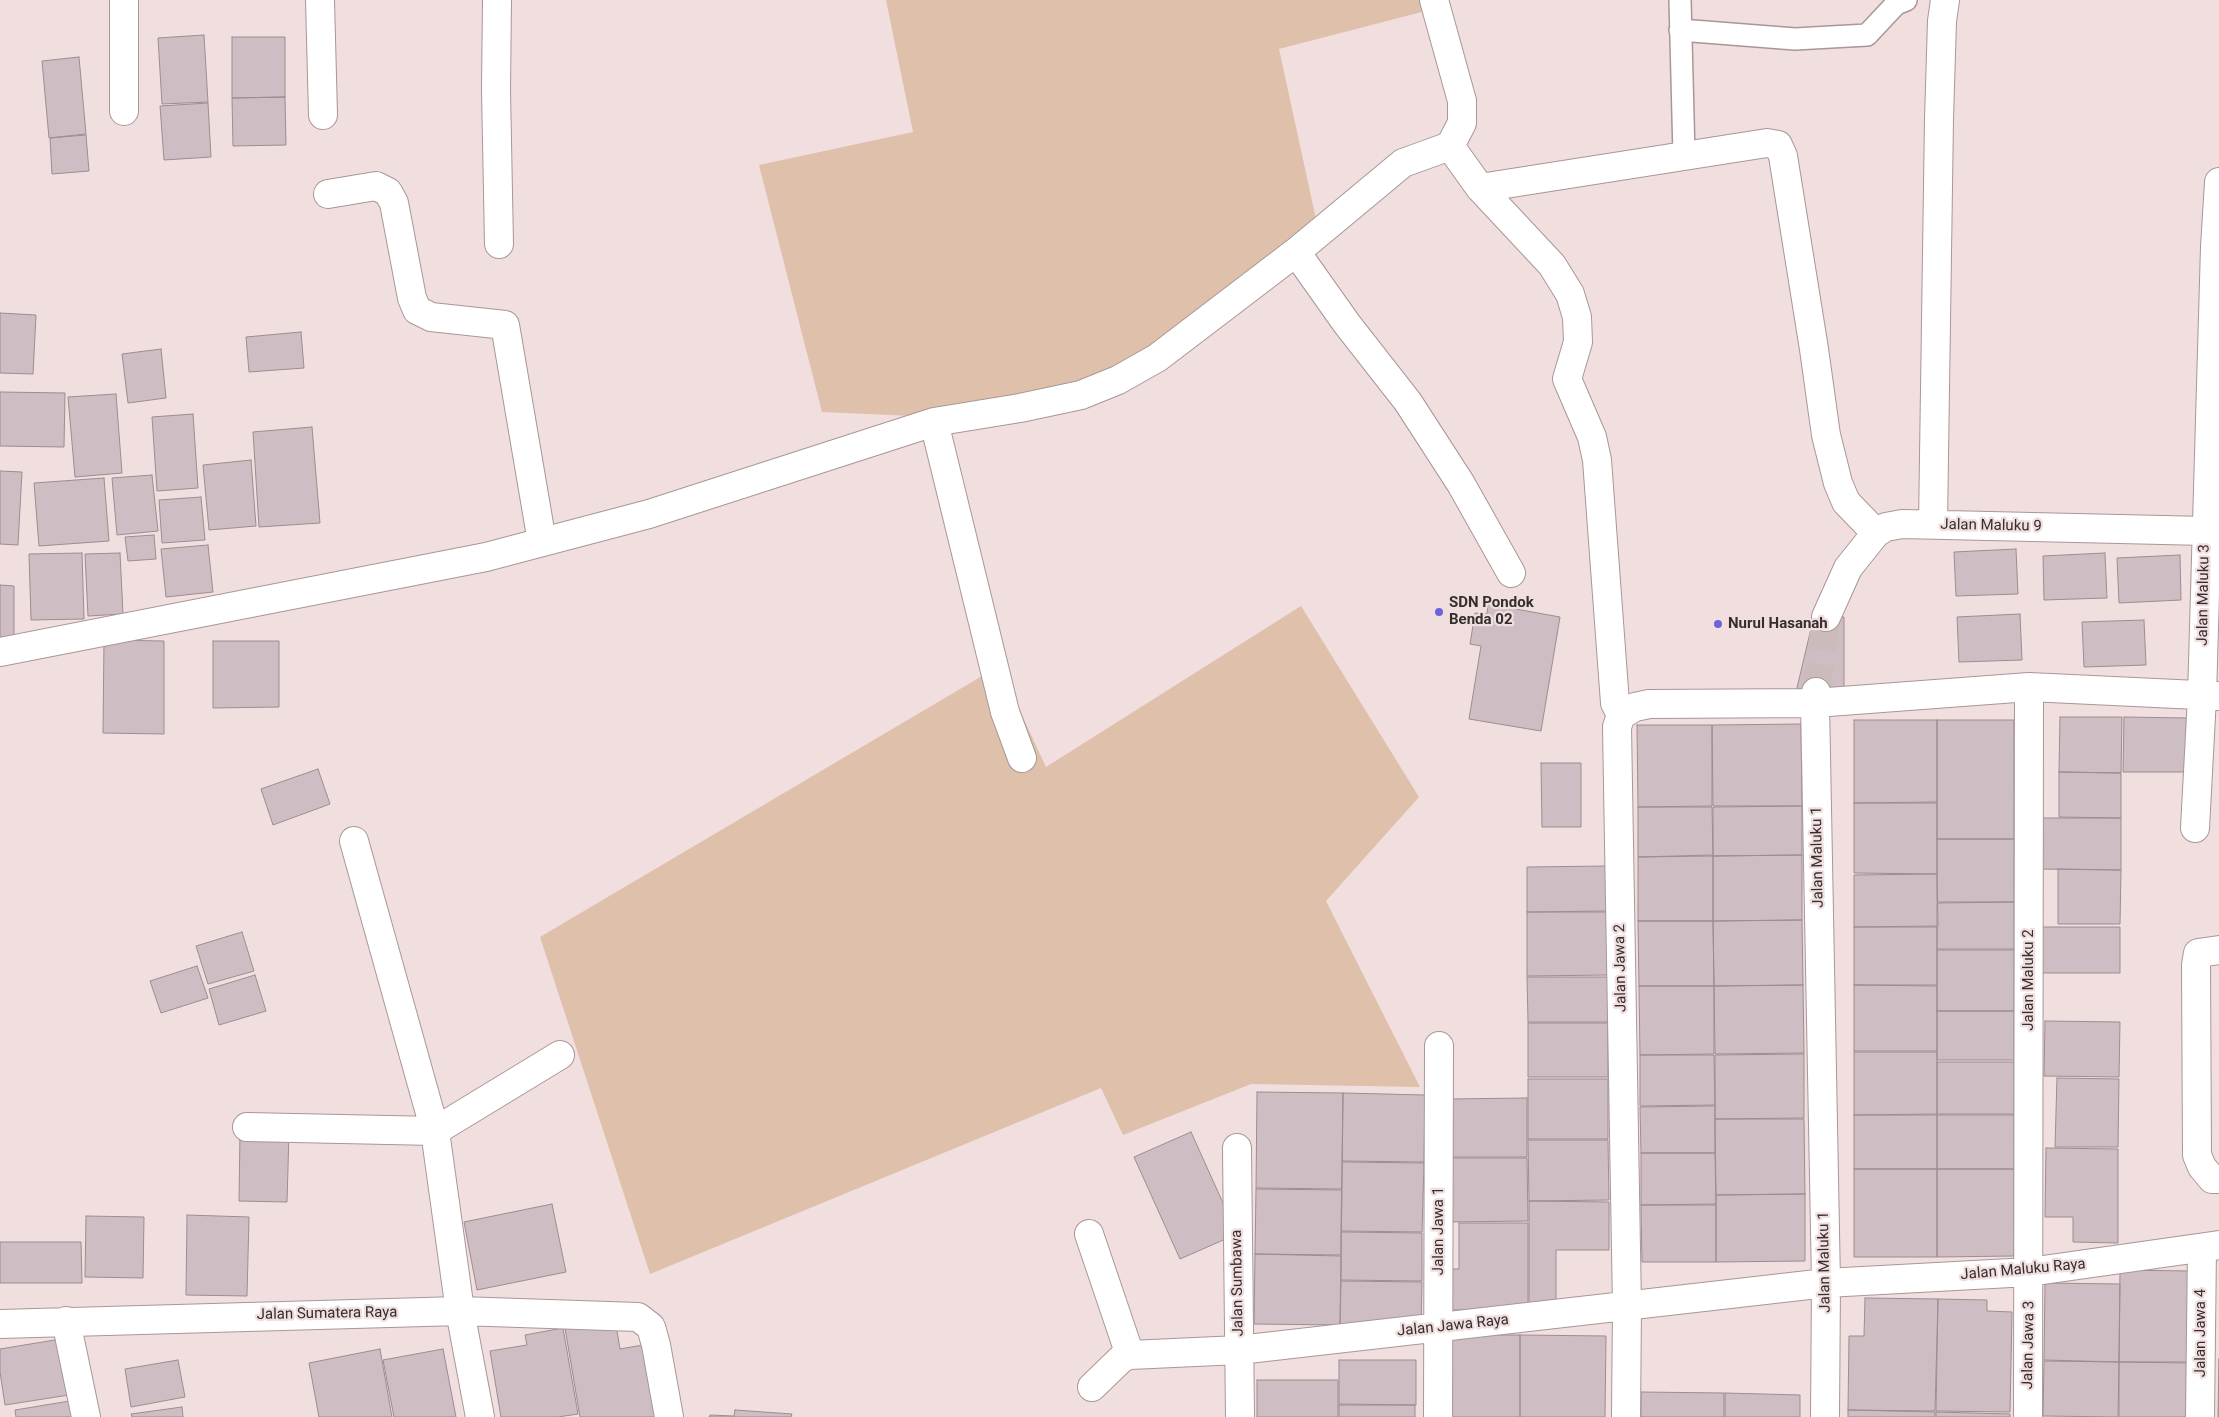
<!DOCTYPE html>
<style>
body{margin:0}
canvas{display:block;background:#f1dede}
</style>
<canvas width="2219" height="1417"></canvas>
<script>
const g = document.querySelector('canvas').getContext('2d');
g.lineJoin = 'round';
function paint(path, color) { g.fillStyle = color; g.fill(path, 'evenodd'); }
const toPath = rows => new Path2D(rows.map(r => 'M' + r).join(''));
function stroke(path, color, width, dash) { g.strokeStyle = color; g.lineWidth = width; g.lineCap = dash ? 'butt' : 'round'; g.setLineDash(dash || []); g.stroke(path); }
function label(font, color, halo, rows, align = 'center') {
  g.font = font + ' Roboto,sans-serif'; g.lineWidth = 4.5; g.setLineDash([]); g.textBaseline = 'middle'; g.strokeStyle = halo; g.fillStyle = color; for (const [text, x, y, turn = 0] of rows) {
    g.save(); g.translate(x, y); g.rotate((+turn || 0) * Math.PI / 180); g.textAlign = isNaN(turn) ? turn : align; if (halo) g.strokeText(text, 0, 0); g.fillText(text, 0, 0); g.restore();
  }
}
paint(toPath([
 [886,0,1435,0,1437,8,1279,49,1316,219,1121,388,959,418,822,412,759,165,913,132],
 [1301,606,1419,797,1326,901,1420,1087,1251,1084,1123,1135,1101,1088,650,1274,540,937,999,666,1046,767]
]), '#dec0ab');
const building = toPath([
 [204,35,208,102,162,104,158,38,204,35],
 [232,37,285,37,285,97,232,98,232,37],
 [79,57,86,134,49,138,42,61,79,57],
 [285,97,286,145,233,146,232,98,285,97],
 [208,103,211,157,164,160,160,106,208,103],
 [86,135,89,171,52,174,50,138,86,135],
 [0,313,36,315,33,374,0,373,0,313],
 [301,332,304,368,249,372,246,337,301,332],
 [161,349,166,398,128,403,122,354,161,349],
 [0,392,65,393,64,447,0,446,0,392],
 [116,394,122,473,75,477,68,397,116,394],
 [193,414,198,488,157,491,152,417,193,414],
 [312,427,320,523,259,527,253,432,312,427],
 [251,460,256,526,209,530,203,465,251,460],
 [0,471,22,472,18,545,0,544,0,471],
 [152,475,158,531,117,535,112,478,152,475],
 [104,478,109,541,39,546,34,483,104,478],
 [201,497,205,540,162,543,159,500,201,497],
 [154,535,156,559,128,561,125,537,154,535],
 [208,545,213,592,166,597,161,549,208,545],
 [2016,549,2018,594,1956,596,1954,552,2016,549],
 [82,553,84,619,31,620,29,554,82,553],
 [120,553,123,614,88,616,85,554,120,553],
 [2105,553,2107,598,2044,600,2043,556,2105,553],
 [2180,555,2181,600,2119,603,2117,558,2180,555],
 [0,585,14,586,14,637,0,637,0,585],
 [1488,604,1560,617,1541,731,1469,719,1481,646,1470,644,1475,613,1487,614,1488,604],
 [2020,614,2022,660,1959,662,1957,617,2020,614],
 [1814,616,1844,617,1844,692,1796,692,1814,616],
 [2144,620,2146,665,2084,667,2082,622,2144,620],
 [104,640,164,641,164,734,103,733,104,640],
 [213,641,279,641,279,707,213,708,213,641],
 [2060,717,2122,717,2121,773,2059,772,2060,717],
 [2124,717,2189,718,2189,772,2123,772,2124,717],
 [1854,720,1937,720,1937,802,1854,803,1854,720],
 [1937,720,2014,720,2014,839,1937,839,1937,720],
 [1801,724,1802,806,1713,806,1712,725,1801,724],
 [1637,725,1712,725,1712,806,1638,807,1637,725],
 [1541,763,1581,763,1581,827,1542,827,1541,763],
 [318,769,330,804,273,825,261,789,318,769],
 [2059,772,2121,773,2121,818,2059,817,2059,772],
 [1854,803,1937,803,1937,874,1854,873,1854,803],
 [1802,806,1802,855,1713,856,1713,807,1802,806],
 [1638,807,1712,807,1713,855,1638,857,1638,807],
 [2038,818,2121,818,2121,870,2038,869,2038,818],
 [1937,839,2014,839,2014,902,1937,902,1937,839],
 [1802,855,1802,920,1713,921,1713,856,1802,855],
 [1713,856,1713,921,1638,921,1638,857,1713,856],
 [1607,866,1608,911,1527,912,1527,867,1607,866],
 [2058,869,2121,870,2120,924,2058,924,2058,869],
 [1937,874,1938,926,1854,927,1854,875,1937,874],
 [2014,902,2014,949,1937,949,1937,903,2014,902],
 [1527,912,1608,912,1608,975,1527,976,1527,912],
 [1802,920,1803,985,1714,986,1713,921,1802,920],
 [1638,921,1713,921,1714,986,1639,986,1638,921],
 [1854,927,1937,927,1937,985,1854,985,1854,927],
 [2041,927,2120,927,2120,973,2041,973,2041,927],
 [242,932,254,971,208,984,196,946,242,932],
 [1937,950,2014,950,2014,1011,1937,1011,1937,950],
 [197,966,208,998,161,1013,150,981,197,966],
 [255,975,266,1011,219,1025,209,989,255,975],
 [1527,977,1608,977,1608,1022,1528,1022,1527,977],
 [1803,985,1804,1053,1715,1054,1714,986,1803,985],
 [1854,985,1937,986,1937,1051,1854,1051,1854,985],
 [1639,986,1714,986,1714,1054,1640,1055,1639,986],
 [1937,1011,2014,1011,2014,1060,1937,1060,1937,1011],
 [2045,1021,2120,1022,2119,1077,2044,1076,2045,1021],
 [1528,1023,1608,1023,1608,1077,1528,1077,1528,1023],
 [1854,1052,1937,1052,1937,1114,1854,1115,1854,1052],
 [1804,1054,1804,1118,1715,1119,1715,1055,1804,1054],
 [1640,1055,1714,1055,1715,1105,1640,1106,1640,1055],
 [1937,1062,2014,1062,2014,1114,1937,1114,1937,1062],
 [2057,1078,2119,1079,2118,1147,2055,1147,2057,1078],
 [1528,1079,1608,1079,1608,1139,1528,1139,1528,1079],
 [1257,1092,1343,1093,1342,1189,1256,1188,1257,1092],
 [1343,1093,1425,1095,1424,1162,1342,1161,1343,1093],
 [1527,1098,1527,1157,1449,1157,1448,1099,1527,1098],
 [1715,1106,1715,1153,1641,1153,1640,1107,1715,1106],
 [1854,1115,1937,1115,1937,1169,1854,1169,1854,1115],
 [1937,1115,2014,1115,2014,1169,1937,1169,1937,1115],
 [1715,1119,1804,1119,1805,1194,1716,1195,1715,1119],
 [240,1132,289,1133,287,1202,239,1201,240,1132],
 [1191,1132,1237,1234,1180,1259,1134,1157,1191,1132],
 [1528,1140,1608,1140,1609,1200,1529,1201,1528,1140],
 [2046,1148,2118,1149,2118,1243,2073,1242,2073,1217,2045,1217,2046,1148],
 [1641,1153,1715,1153,1716,1204,1641,1205,1641,1153],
 [1449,1158,1527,1158,1528,1221,1449,1222,1449,1158],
 [1342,1162,1424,1163,1422,1232,1341,1231,1342,1162],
 [1854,1169,1937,1169,1937,1257,1854,1257,1854,1169],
 [1937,1169,2014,1169,2014,1256,1937,1257,1937,1169],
 [1256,1189,1342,1190,1341,1255,1255,1254,1256,1189],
 [1805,1194,1805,1261,1716,1262,1716,1195,1805,1194],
 [1529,1201,1609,1202,1609,1250,1556,1250,1556,1310,1529,1310,1529,1201],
 [552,1204,566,1272,477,1290,464,1222,552,1204],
 [1641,1205,1716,1205,1716,1262,1642,1262,1641,1205],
 [187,1215,249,1217,247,1296,186,1295,187,1215],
 [86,1216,144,1217,143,1278,85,1277,86,1216],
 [1459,1223,1528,1223,1528,1310,1449,1310,1448,1269,1459,1269,1459,1223],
 [1341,1232,1422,1233,1422,1281,1341,1280,1341,1232],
 [0,1242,81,1242,82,1283,0,1283,0,1242],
 [1255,1254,1341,1256,1340,1325,1254,1324,1255,1254],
 [2120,1270,2191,1271,2190,1362,2119,1362,2120,1270],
 [1341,1281,1422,1282,1421,1326,1340,1325,1341,1281],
 [2045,1283,2120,1284,2119,1362,2044,1360,2045,1283],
 [1865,1298,1938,1299,1935,1411,1848,1410,1849,1336,1864,1336,1865,1298],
 [1938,1299,1987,1300,1987,1311,2012,1312,2010,1412,1936,1411,1938,1299],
 [615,1319,620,1349,649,1344,661,1417,580,1417,565,1328,615,1319],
 [563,1328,578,1414,558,1417,501,1417,490,1351,527,1345,525,1335,563,1328],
 [1450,1335,1520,1335,1520,1417,1449,1417,1450,1335],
 [1520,1335,1606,1336,1605,1417,1520,1417,1520,1335],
 [61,1339,69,1395,5,1405,0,1372,0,1349,61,1339],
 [380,1349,392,1417,319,1417,309,1363,380,1349],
 [443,1349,456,1417,394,1417,383,1360,443,1349],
 [2219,1359,2219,1417,2218,1417,2219,1359],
 [178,1360,185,1397,131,1407,125,1369,178,1360],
 [1339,1360,1416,1360,1416,1405,1339,1404,1339,1360],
 [2044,1361,2119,1362,2118,1417,2043,1416,2044,1361],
 [2119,1362,2190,1363,2189,1417,2119,1417,2119,1362],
 [1257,1380,1338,1380,1338,1417,1257,1417,1257,1380],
 [1641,1392,1724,1393,1724,1417,1641,1417,1641,1392],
 [1725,1393,1800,1395,1800,1417,1725,1417,1725,1393],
 [76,1400,79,1417,16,1417,15,1410,76,1400],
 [1339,1405,1415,1405,1415,1417,1339,1417,1339,1405],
 [182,1407,183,1417,132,1417,131,1414,182,1407],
 [735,1410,792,1414,791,1417,709,1417,710,1415,734,1416,735,1410],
 [1848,1410,1935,1412,1935,1417,1848,1417,1848,1410],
 [1936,1412,2010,1414,2010,1417,1936,1417,1936,1412]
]);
paint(building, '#cebdc2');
stroke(building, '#9d8c91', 1);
stroke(toPath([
 [1816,692,1826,617]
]), '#cbbbbb', 28, [28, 14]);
const service = toPath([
 [1680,0,1684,155],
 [1680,30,1795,39,1867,35,1896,4,1906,0]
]);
const minor = toPath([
 [124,0,124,111],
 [320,0,323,115],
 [497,0,496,90,499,244],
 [1434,0,1462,101,1462,123,1450,146],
 [1450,146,1480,188,1552,265,1570,294,1577,317,1578,342,1567,379,1592,437,1597,460,1615,703,1621,715],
 [1480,188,1767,143,1778,145,1783,156,1814,349,1826,435,1838,483,1846,502,1876,533],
 [328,194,376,186,388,192,394,203,412,298,417,310,431,317,505,325,542,542],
 [1296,252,1347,324,1408,402,1461,484,1511,573],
 [934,422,1005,712,1022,758],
 [1933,524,1939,119,1942,21,1945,0],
 [1826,617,1848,568,1876,533,1886,527,1902,524,2206,531],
 [0,652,486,557,649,514,934,422,1020,408,1081,395,1118,380,1157,358,1296,252,1403,163,1450,146],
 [2195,828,2202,697,2215,247,2219,182],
 [354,841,435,1131,460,1311,480,1417],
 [2219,950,2198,953,2196,965,2197,1155,2202,1167,2212,1179,2219,1179],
 [247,1127,435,1131,560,1055],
 [1237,1148,1240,1417],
 [1089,1234,1130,1355],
 [66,1321,86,1417],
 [0,1324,460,1311,638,1317,651,1327,656,1345,669,1417],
 [1092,1387,1122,1358,1130,1355,1239,1350,1826,1283,2029,1272,2219,1245],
 [1438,1417,1439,1046],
 [1626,1417,1627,1307,1617,727,1621,715,1635,707,1649,704,1815,703,1816,692],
 [1825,1417,1826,1283,1815,703,2029,687,2219,696],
 [2028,1417,2029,687],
 [2200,1417,2202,1248]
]);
stroke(service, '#a99797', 24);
stroke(minor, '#a99797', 30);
stroke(service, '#fff', 21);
stroke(minor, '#fff', 28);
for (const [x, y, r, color] of [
 [1439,612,5,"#6c63dc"],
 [1718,624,5,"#6c63dc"]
]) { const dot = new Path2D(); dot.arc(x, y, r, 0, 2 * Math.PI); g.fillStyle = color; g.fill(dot); stroke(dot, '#f1dede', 2); }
label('15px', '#352e2e', '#f1dede', [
 ["Jalan Maluku 9",1991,526,1],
 ["Jalan Maluku 3",2204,595,-89],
 ["Jalan Maluku 1",1818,857,-91],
 ["Jalan Jawa 2",1621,968,-91],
 ["Jalan Maluku 2",2029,980,-90],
 ["Jalan Jawa 1",1439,1231,-90],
 ["Jalan Maluku 1",1825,1262,-91],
 ["Jalan Maluku Raya",2023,1270,-5],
 ["Jalan Sumbawa",1238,1283,-91],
 ["Jalan Sumatera Raya",327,1314,-1],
 ["Jalan Jawa Raya",1453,1326,-6],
 ["Jalan Jawa 4",2201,1333,-90],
 ["Jalan Jawa 3",2029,1345,-89]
]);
label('bold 15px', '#352e2e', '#f1dede', [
 ["SDN Pondok",1449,603],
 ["Benda 02",1449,620],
 ["Nurul Hasanah",1728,624]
], 'left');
</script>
